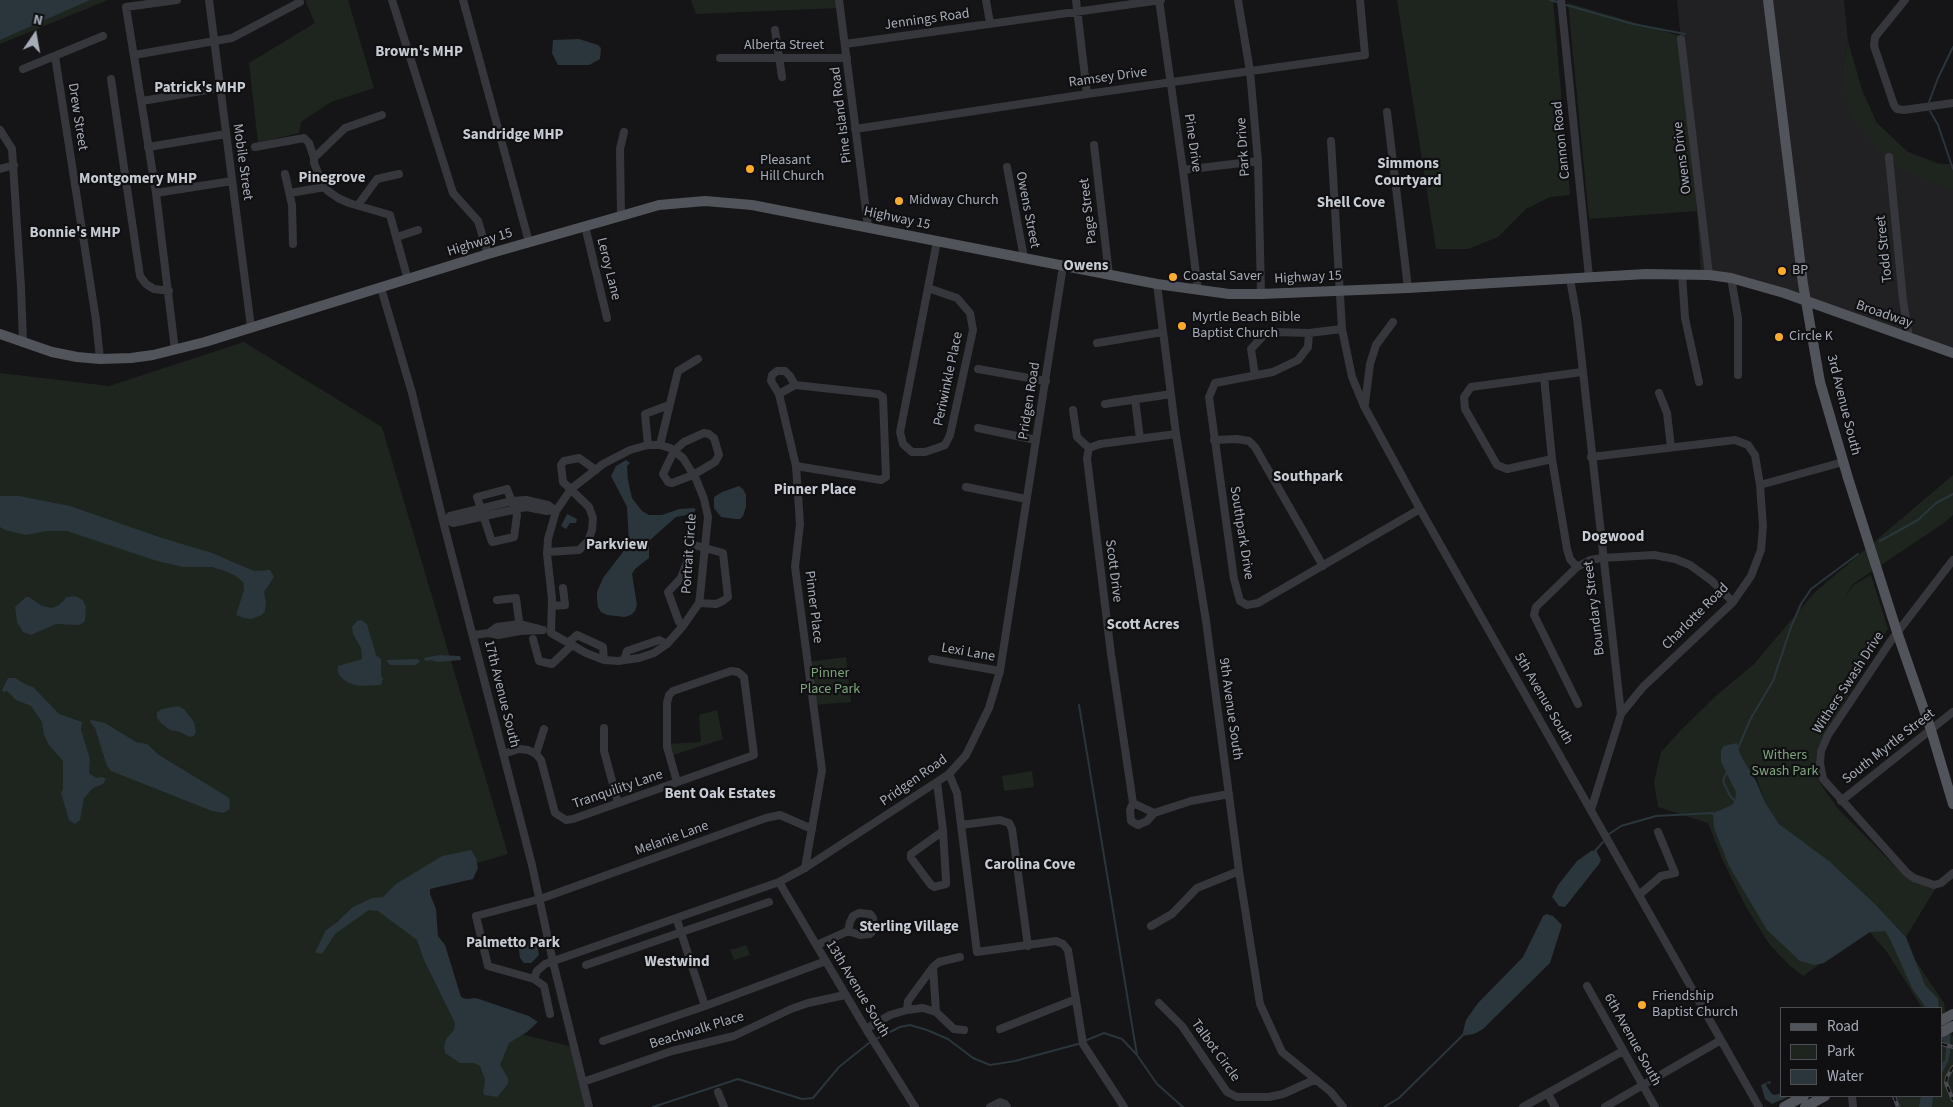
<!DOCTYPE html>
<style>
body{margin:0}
#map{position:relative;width:1953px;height:1107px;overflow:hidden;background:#151517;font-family:"Source Sans 3",sans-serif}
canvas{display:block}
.legend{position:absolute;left:1780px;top:1007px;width:162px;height:90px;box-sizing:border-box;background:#101012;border:1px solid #4c4e54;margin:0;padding:6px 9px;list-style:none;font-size:15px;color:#a6acb8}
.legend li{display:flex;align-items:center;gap:10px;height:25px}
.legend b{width:25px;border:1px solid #4c4e54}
.north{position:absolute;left:10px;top:10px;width:50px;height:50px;-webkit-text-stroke:4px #101012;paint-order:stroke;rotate:12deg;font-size:14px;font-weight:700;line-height:20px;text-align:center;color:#a6acb8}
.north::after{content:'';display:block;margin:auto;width:18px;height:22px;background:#a6acb8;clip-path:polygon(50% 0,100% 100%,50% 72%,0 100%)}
</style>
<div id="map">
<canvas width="1953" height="1107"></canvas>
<ul class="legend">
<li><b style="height:6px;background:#52545b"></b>Road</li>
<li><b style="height:14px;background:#1d251e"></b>Park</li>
<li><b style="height:14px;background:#2a353c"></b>Water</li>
</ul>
<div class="north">N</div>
</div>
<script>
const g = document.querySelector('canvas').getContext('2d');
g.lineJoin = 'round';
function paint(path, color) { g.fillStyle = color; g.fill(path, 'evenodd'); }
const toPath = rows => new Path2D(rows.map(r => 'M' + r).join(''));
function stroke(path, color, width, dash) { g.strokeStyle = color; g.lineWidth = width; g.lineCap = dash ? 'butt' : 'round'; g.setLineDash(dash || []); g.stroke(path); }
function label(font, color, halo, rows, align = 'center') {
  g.font = font + ' "Source Sans 3",sans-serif'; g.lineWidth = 4.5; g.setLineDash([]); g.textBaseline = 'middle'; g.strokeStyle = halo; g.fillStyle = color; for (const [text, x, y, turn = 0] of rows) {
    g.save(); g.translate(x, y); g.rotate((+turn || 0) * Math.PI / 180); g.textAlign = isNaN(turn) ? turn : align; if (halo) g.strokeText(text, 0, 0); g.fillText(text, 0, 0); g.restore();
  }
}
paint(toPath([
 [1677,0,1844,0,1848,41,1842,70,1874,146,1940,164,1953,164,1953,353,1807,301,1701,274,1697,211]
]), '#212124');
paint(toPath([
 [0,0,108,0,0,44],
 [305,0,348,0,374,88,331,102,301,122,299,133,258,143,249,63,315,23],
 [691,0,839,0,840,8,696,14],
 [1397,0,1553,0,1570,195,1550,197,1526,209,1498,237,1468,249,1436,249],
 [1568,3,1680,36,1697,211,1589,219],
 [1848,41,1862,90,1877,123,1908,152,1953,169,1953,190,1905,172,1874,146,1849,112,1842,70],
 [244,342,382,427,508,854,413,882,456,1018,573,1047,589,1107,0,1107,0,373,109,386],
 [1953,475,1953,515,1944,523,1853,584,1845,597,1854,585,1871,575,1888,629,1823,737,1817,749,1816,759,1819,782,1839,810,1904,875,1937,886,1906,937,1874,903,1829,862,1779,824,1766,804,1752,766,1753,789,1788,837,1909,951,1944,1003,1949,1033,1951,1032,1953,1037,1953,1107,1896,1107,1891,1096,1942,1096,1942,1008,1922,1008,1887,952,1868,930,1803,976,1789,965,1770,945,1746,907,1723,861,1708,823,1658,807,1654,782,1661,752,1682,729,1717,695,1754,664,1815,592],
 [846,657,851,702,813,705,808,662],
 [717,710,723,739,670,756,667,744,701,742,699,715],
 [1032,771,1034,787,1004,791,1002,776],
 [746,945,750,955,734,960,730,949,735,949]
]), '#1d251e');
paint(toPath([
 [0,0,90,0,0,40],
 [579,39,598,45,601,48,600,59,589,65,558,65,552,53,553,40],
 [626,460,630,463,627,466,628,480,632,498,642,511,649,515,662,515,679,509,694,508,696,510,692,514,676,517,649,541,649,558,635,569,632,574,637,605,635,611,631,615,625,617,607,615,601,612,598,607,597,599,597,592,603,578,629,544,627,507,611,476,616,466],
 [739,486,743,489,746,495,746,507,743,516,740,519,735,519,721,517,714,508,714,497,722,492],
 [0,496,19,496,70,506,162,538,212,553,254,571,270,570,274,577,264,592,266,602,265,611,262,615,251,619,244,618,236,615,244,590,243,582,236,576,222,570,212,567,183,567,157,561,67,531,46,531,26,535,5,530,0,527],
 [567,514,577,519,576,523,570,523,566,529,561,526],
 [75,596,83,600,86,607,85,621,80,625,56,624,31,635,23,632,17,622,15,607,26,597,29,597,42,606,52,608,59,605,67,597],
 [361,620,367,624,376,655,381,659,381,675,383,679,381,685,359,686,348,683,340,676,338,672,338,666,362,659,361,648,353,634,352,627,357,621],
 [439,655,460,656,461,660,438,662,430,660,425,661,424,658],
 [418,659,420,662,415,665,390,665,387,661,387,660],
 [8,678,15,678,25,684,33,687,59,714,82,722,81,730,90,759,89,773,96,778,103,777,106,779,103,784,93,788,84,798,80,820,75,824,69,820,61,793,63,789,63,761,49,745,44,735,42,722,31,706,16,700,7,691,3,692,2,690],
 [178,706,184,709,194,722,196,732,194,736,190,737,180,732,170,730,161,723,157,718,157,712,162,709],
 [91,720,105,723,136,742,147,744,159,755,218,791,229,798,230,803,229,810,223,813,212,811,111,771,107,766,95,728,90,722],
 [1737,743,1740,754,1756,781,1766,804,1779,824,1829,861,1874,903,1906,937,1925,985,1938,999,1939,1008,1926,1008,1912,988,1890,939,1885,931,1870,932,1824,963,1814,965,1800,961,1767,930,1729,866,1714,828,1713,813,1732,805,1735,801,1736,792,1721,762,1721,750,1724,746],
 [471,850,476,858,478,868,473,879,430,889,430,894,436,909,438,936,445,945,461,997,466,999,476,998,529,1016,538,1022,527,1032,509,1043,500,1065,508,1078,508,1084,497,1097,485,1095,483,1093,485,1080,480,1066,474,1063,460,1063,445,1053,444,1046,446,1039,454,1030,455,1023,424,960,417,940,378,911,369,910,335,934,322,954,316,953,316,950,326,930,336,923,353,907,372,898,383,897,396,884,442,856],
 [1596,850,1601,860,1599,864,1565,907,1559,906,1552,897,1558,885,1577,861,1591,851],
 [1546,914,1553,916,1562,925,1550,963,1483,1029,1474,1034,1462,1036,1466,1020,1478,1003,1523,957,1543,916],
 [533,938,536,939,539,955,531,963,524,963,520,958,518,943],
 [1942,1016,1950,1035,1950,1053,1948,1062,1942,1073,1942,1063,1945,1060,1946,1050,1942,1038],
 [1770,1081,1771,1084,1767,1083,1766,1085,1771,1093,1774,1095,1782,1093,1782,1096,1788,1096,1786,1098,1772,1104,1765,1099,1761,1085],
 [1921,1096,1933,1096,1932,1107,1919,1107]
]), '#2a353c');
stroke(toPath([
 [1550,0,1557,2],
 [1566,5,1633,24,1685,34],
 [1929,102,1938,78,1953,47],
 [1930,111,1938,125,1953,169],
 [1880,541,1918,520,1936,503,1953,494],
 [1079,705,1137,1055],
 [1738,748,1751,718,1773,681,1791,627,1801,604,1811,589,1858,554],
 [1727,771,1723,781,1730,796,1735,801],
 [1609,834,1621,826,1656,816,1713,813,1715,815],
 [1595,851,1603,842],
 [876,1039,900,1027,910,1025,927,1030,948,1039,973,1058,990,1065,1015,1061,1078,1044],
 [1087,1040,1104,1033,1122,1039,1137,1055,1157,1084,1183,1107],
 [653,1107,738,1079,802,1099,813,1098,839,1067,869,1043],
 [1384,1107,1399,1098,1463,1035]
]), '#2a353c', 2);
stroke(toPath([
 [209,0,251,327],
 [392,0,453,193,478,221,488,254],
 [463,0,529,242],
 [839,0,868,226],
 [986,0,990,23],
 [1076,0,1087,94],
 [1159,0,1183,170,1198,290],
 [1238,0,1250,71,1258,161,1261,294],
 [1561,0,1589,277],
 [1905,0,1875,37,1874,46,1894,105,1897,109,1904,110,1953,103],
 [775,30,782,77],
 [1681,39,1709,275],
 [845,44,1161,0],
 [134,55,232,38,300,2],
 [55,56,96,320,100,359],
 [720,58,847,58],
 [23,69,103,36],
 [111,79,140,276,146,284,154,289,169,291],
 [142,101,219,88],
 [1387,112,1408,288],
 [382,115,345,128,314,158,314,163,322,183,328,191,338,198,349,203,390,215,408,280],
 [855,129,1087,94,1365,55,1360,0],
 [0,130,12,149,21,287,23,343],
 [1331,141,1342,329,1352,377,1364,406,1420,509,1759,1107],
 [1094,145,1109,275],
 [148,147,226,134],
 [255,147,304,138,309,143,314,158],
 [1889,157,1903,300,1909,338],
 [1007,167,1024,258],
 [0,169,14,165],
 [1183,170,1258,161],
 [285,174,292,205,293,244],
 [156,193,232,181],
 [290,193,325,187],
 [358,205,377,179,399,174],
 [621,216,620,149,624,132],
 [585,226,607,318],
 [397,237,418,230],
 [1682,274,1685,318,1699,382],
 [1731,278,1738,318,1738,375],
 [1570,279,1577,318,1621,714,1591,810],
 [1157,284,1176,434,1206,621,1239,871,1260,1004,1282,1052,1331,1092,1343,1107],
 [381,288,412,393,443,521,532,865,553,962,589,1107],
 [928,288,957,298,970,313,973,330,950,435,945,445,937,448,925,452,912,452,903,444,900,432,928,288,937,241],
 [1309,333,1308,347,1298,360,1273,372,1215,383,1209,397,1234,579,1240,601,1247,605,1258,603,1420,509],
 [1097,343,1163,332],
 [175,350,156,193,126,7,177,0],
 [978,369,1046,381],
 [1255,375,1251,349,1263,336,1275,332,1309,333,1342,329],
 [1544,377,1552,459,1567,549,1570,559,1577,567],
 [1659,393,1667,413,1671,447],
 [779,394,795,385,878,394,883,397,886,477,881,480,796,466,779,394,771,381,772,375,777,371,785,371,790,376,795,385],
 [1135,399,1140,439],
 [1105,404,1171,394],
 [1365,404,1370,364,1376,345,1393,322],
 [1073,410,1077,437,1089,448],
 [978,428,1036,440],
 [704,433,709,434,714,438,719,455,715,462,693,475,672,483,668,482,663,474,674,451,684,442,704,433],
 [1176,434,1100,444,1089,448,1087,458,1111,654,1133,803,1154,813,1191,801,1229,794],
 [1214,440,1237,439,1249,441,1255,447,1323,566],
 [648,445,660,445,670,448,683,458,696,479,704,499,708,517,700,596,699,603,683,626,667,644,654,653,639,658,618,661,604,660,586,653,551,633,552,599,547,554,548,539,556,511,571,489,603,464,630,450,648,445],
 [648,445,645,414,669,405],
 [660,445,678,371,698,359],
 [1591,457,1735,440,1748,445,1755,455,1760,485,1763,526,1761,550,1751,576,1733,602,1643,687,1621,714],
 [1552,459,1507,469,1497,465,1465,409,1464,397,1471,387,1582,372],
 [796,466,800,524,795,567,822,770,805,868],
 [1760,485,1843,462],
 [966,487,1026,499],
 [507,489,517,515,514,537,492,542,477,497,507,489],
 [447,520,453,523,526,507,547,511,552,510],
 [443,521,447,520,450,516,512,501,526,500,548,505,556,511],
 [547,552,579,550,588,541,592,530,593,518,589,507,563,482,561,465,564,461,579,458,596,470],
 [1953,560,1890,642,1828,735,1821,751,1820,763,1823,779,1907,873,1914,878,1934,885,1941,883,1953,873],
 [497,600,516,598,520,629],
 [552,606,565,605,563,588],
 [683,626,679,622,668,592,681,578,687,562,689,548,694,545,723,553,728,597,723,601,716,604,699,603],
 [489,633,497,627,519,624,539,629],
 [474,635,489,633,498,635,520,631,543,630],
 [533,639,539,661,552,664,572,645],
 [568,643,577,635,603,647,604,660],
 [932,659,1000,671],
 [624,660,627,651,659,640,667,644],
 [1578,704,1534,615,1536,607,1577,567,1590,560,1602,558,1654,555,1675,559,1690,565,1712,581,1733,602],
 [604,728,604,751,618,803],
 [503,754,519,749,528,750,536,754,541,760,555,813,566,820,573,819,754,755,744,677,738,672,731,671,673,691,669,695,667,703,667,747,677,782],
 [536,754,544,729],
 [949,774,957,793,977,952,1056,941,1063,944,1068,950,1083,1044,1124,1107],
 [937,782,943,831,946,880,946,884,934,887,931,885,911,858,911,854,943,831],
 [1841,801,1953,712],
 [1133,803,1130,810,1131,821,1138,825,1147,821,1154,813],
 [961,825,1000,820,1009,823,1012,829,1028,946],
 [779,882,866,1029,915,1107],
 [1639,895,1661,876,1675,873,1658,832],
 [677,920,705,1006,826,961],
 [1151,926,1172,914,1197,888,1239,871],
 [817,945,848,931,860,935,870,934,875,928,873,918,870,914,859,913,853,916,850,922,848,931],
 [586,965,769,902],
 [933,967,939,962,960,957],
 [534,979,537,971,545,964,779,882,805,868,949,774,966,755,989,708,1000,671,1063,266],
 [1587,986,1655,1107],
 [1159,1003,1182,1026,1227,1092,1237,1097,1269,1097,1283,1094,1314,1080],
 [907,1010,908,1001,933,967,936,1012],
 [550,1014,544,986,534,979,488,966,476,916,540,899,766,818,780,815,812,829],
 [866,1029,890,1015,907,1010,923,1008,936,1012,954,1029,964,1030],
 [1000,1029,1076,999],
 [603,1041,705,1006],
 [583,1082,672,1051,734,1036,791,1009,808,1003,845,995],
 [718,1092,724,1107],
 [1548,1094,1555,1107],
 [1852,1096,1853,1107],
 [990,1107,1000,1102,1005,1104,1007,1107],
 [1523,1107,1623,1051],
 [1605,1107,1721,1040]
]), '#36373c', 8);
stroke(toPath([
 [1768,0,1803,284,1820,382,1848,478,1897,632,1931,730,1953,804],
 [0,334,52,352,77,357,100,359,131,358,153,355,205,342,488,254,621,216,659,205,705,201,752,205,1157,284,1229,294,1261,294,1408,288,1646,274,1709,275,1731,278,1784,293,1953,353],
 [1942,1020,1953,1014],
 [1942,1032,1953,1026],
 [1784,1107,1804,1096],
 [1805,1107,1825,1096]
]), '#52545b', 10);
const rail = toPath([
 [1942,1044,1953,1047],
 [1953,1067,1947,1077,1946,1083,1953,1100],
 [1894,1096,1898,1107]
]);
stroke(rail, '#494b51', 4);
stroke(rail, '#101012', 2, [5.5]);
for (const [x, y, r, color] of [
 [750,169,5,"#fdac27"],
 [899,201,5,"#fdac27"],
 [1782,271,5,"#fdac27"],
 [1173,277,5,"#fdac27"],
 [1182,326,5,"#fdac27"],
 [1779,337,5,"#fdac27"],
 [1642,1005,5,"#fdac27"]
]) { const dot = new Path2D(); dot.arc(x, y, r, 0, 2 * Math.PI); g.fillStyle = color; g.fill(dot); stroke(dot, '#101012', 2); }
label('14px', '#a6acb8', '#101012', [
 ["Jennings Road",927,20,-8],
 ["Alberta Street",784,46],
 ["Ramsey Drive",1108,78,-8],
 ["Pine Island Road",842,115,-97],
 ["Drew Street",77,117,81],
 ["Cannon Road",1562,140,-96],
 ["Pine Drive",1192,143,82],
 ["Park Drive",1244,147,-94],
 ["Owens Drive",1683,158,-97],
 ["Mobile Street",242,162,82],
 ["Owens Street",1027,210,79],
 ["Page Street",1089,211,-97],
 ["Highway 15",897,219,12],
 ["Highway 15",480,243,-17],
 ["Todd Street",1885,249,-96],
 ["Leroy Lane",608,269,76],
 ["Highway 15",1308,278,-3],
 ["Broadway",1884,315,19],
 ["Periwinkle Place",949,379,-78],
 ["Pridgen Road",1030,401,-81],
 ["3rd Avenue South",1843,405,76],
 ["Southpark Drive",1241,533,81],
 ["Portrait Circle",690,554,-86],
 ["Scott Drive",1113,571,83],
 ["Pinner Place",813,607,83],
 ["Boundary Street",1595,608,-97],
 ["Charlotte Road",1696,617,-45],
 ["Lexi Lane",968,653,10],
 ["Withers Swash Drive",1849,683,-57],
 ["17th Avenue South",501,694,76],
 ["5th Avenue South",1543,699,60],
 ["9th Avenue South",1230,709,82],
 ["South Myrtle Street",1889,747,-38],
 ["Pridgen Road",914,781,-35],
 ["Tranquility Lane",618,790,-19],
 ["Melanie Lane",672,839,-20],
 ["13th Avenue South",857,989,59],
 ["Beachwalk Place",697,1031,-17],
 ["6th Avenue South",1632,1040,61],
 ["Talbot Circle",1215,1051,54]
]);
label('14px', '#a6acb8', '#101012', [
 ["Pleasant",760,161],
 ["Hill Church",760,177],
 ["Midway Church",909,201],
 ["BP",1792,271],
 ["Coastal Saver",1183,277],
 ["Myrtle Beach Bible",1192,318],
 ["Baptist Church",1192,334],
 ["Circle K",1789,337],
 ["Friendship",1652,997],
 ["Baptist Church",1652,1013]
], 'left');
label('14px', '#7ca47c', '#101012', [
 ["Pinner",830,674],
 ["Place Park",830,690],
 ["Withers",1785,756],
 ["Swash Park",1785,772]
]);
label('bold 15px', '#c7cbd4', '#101012', [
 ["Brown's MHP",419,53],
 ["Patrick's MHP",200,89],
 ["Sandridge MHP",513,136],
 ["Simmons",1408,165],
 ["Courtyard",1408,182],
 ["Pinegrove",332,179],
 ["Montgomery MHP",138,180],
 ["Shell Cove",1351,204],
 ["Bonnie's MHP",75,234],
 ["Owens",1086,267],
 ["Southpark",1308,478],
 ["Pinner Place",815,491],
 ["Dogwood",1613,538],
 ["Parkview",617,546],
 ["Scott Acres",1143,626],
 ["Bent Oak Estates",720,795],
 ["Carolina Cove",1030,866],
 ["Sterling Village",909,928],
 ["Palmetto Park",513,944],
 ["Westwind",677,963]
]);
</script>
